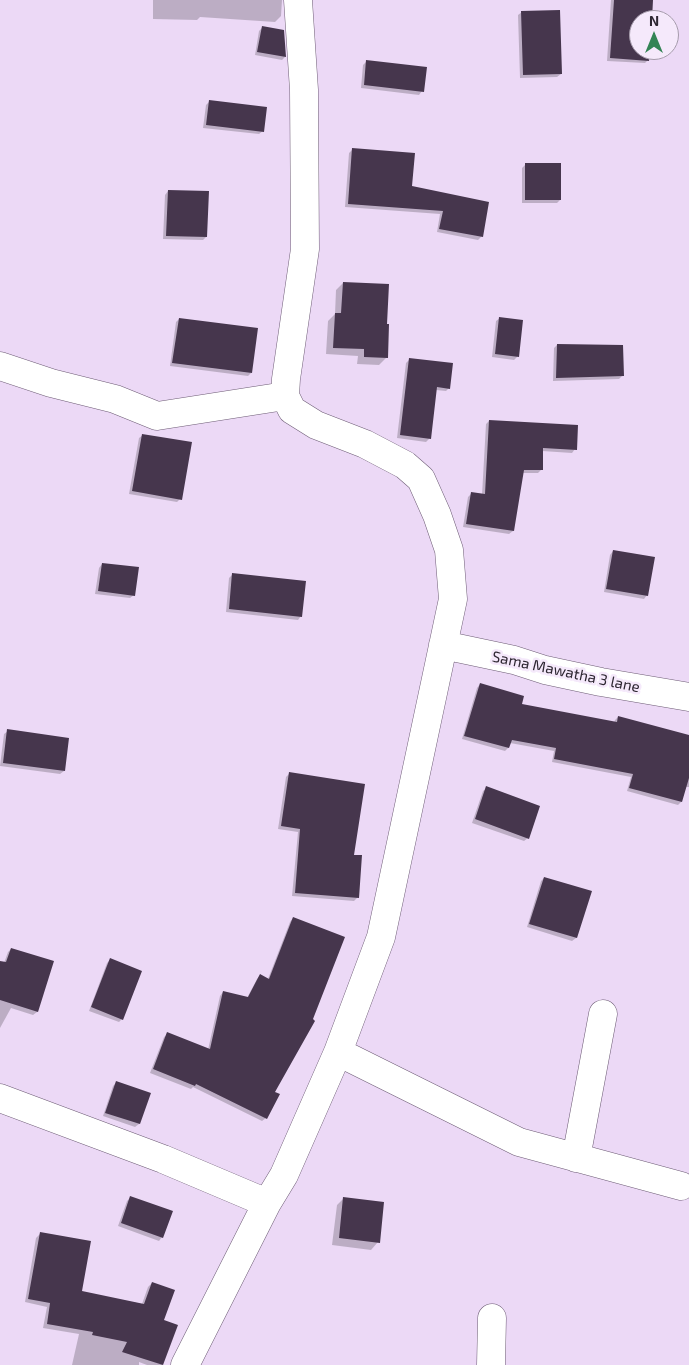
<!DOCTYPE html>
<style>
body{margin:0}
#map{position:relative;width:689px;height:1365px;overflow:hidden;background:#ecd9f6;font-family:"Exo 2",sans-serif}
canvas{display:block}
.north{position:absolute;left:629px;top:10px;width:50px;height:50px;box-sizing:border-box;background:#f5e9fb;border:1px solid #a59bab;border-radius:50%;rotate:0deg;font-size:14px;font-weight:700;line-height:20px;text-align:center;color:#2e2732}
.north::after{content:'';display:block;margin:auto;width:18px;height:22px;background:#338455;clip-path:polygon(50% 0,100% 100%,50% 72%,0 100%)}
</style>
<div id="map">
<canvas width="689" height="1365"></canvas>
<div class="north">N</div>
</div>
<script>
const g = document.querySelector('canvas').getContext('2d');
g.lineJoin = 'round';
function paint(path, color) { g.fillStyle = color; g.fill(path, 'evenodd'); }
const toPath = rows => new Path2D(rows.map(r => 'M' + r).join(''));
function stroke(path, color, width, dash) { g.strokeStyle = color; g.lineWidth = width; g.lineCap = dash ? 'butt' : 'round'; g.setLineDash(dash || []); g.stroke(path); }
function label(font, color, halo, rows, align = 'center') {
  g.font = font + ' "Exo 2",sans-serif'; g.lineWidth = 5; g.setLineDash([]); g.textBaseline = 'middle'; g.strokeStyle = halo; g.fillStyle = color; for (const [text, x, y, turn = 0] of rows) {
    g.save(); g.translate(x, y); g.rotate((+turn || 0) * Math.PI / 180); g.textAlign = isNaN(turn) ? turn : align; if (halo) g.strokeText(text, 0, 0); g.fillText(text, 0, 0); g.restore();
  }
}
paint(toPath([
 [153,0,282,0,281,16,275,22,200,17,197,20,153,19],
 [611,0,652,0,651,20,639,20,639,50,649,50,648,60,645,63,607,61],
 [522,12,561,74,557,77,520,78,518,15],
 [263,27,285,57,282,60,255,55,259,31],
 [367,61,422,91,419,95,361,88,363,65],
 [210,101,263,131,259,134,203,128,206,105],
 [352,150,411,187,482,236,478,240,437,232,440,214,345,207,349,153],
 [525,165,560,200,557,203,522,203,522,168],
 [168,191,206,237,203,240,163,239,165,195],
 [343,283,386,325,387,357,379,365,357,364,358,356,326,354,328,321,335,314,336,290],
 [500,318,521,321,517,357,514,360,492,357,496,321],
 [179,319,251,373,248,376,170,366,176,322],
 [557,345,622,376,619,379,553,381,554,348],
 [410,359,449,388,446,391,436,390,430,438,426,442,397,438,406,363],
 [489,421,575,449,572,453,542,451,542,469,538,473,522,473,513,531,509,534,463,527,468,497,471,494,482,495,486,424],
 [143,435,180,499,177,502,129,494,139,438],
 [613,551,647,595,644,599,604,592,610,555],
 [102,564,134,595,130,598,95,594,99,568],
 [233,574,301,616,298,620,226,612,229,578],
 [480,684,520,705,614,723,615,720,618,717,689,736,689,787,685,787,681,802,678,805,627,791,631,777,552,762,554,751,510,743,508,748,505,751,462,739,477,688],
 [8,731,64,771,60,774,0,766,4,734],
 [290,773,352,856,358,897,354,901,292,896,298,832,278,829,286,777],
 [487,788,528,838,524,841,472,823,483,791],
 [544,878,590,892,576,938,572,941,527,927,541,881],
 [293,918,273,1092,266,1118,262,1121,193,1087,191,1089,150,1073,164,1037,168,1034,208,1050,220,996,223,992,247,998,257,979,260,975,268,979,290,922],
 [11,949,52,962,37,1012,33,1015,11,1008,0,1028,0,962,4,963,8,952],
 [110,960,122,1019,119,1022,89,1011,107,963],
 [116,1083,149,1094,139,1124,135,1127,103,1116,113,1086],
 [130,1198,162,1237,159,1241,118,1226,127,1201],
 [344,1198,378,1242,371,1250,332,1245,337,1205],
 [40,1234,81,1292,142,1304,148,1287,152,1283,162,1321,162,1365,147,1365,139,1362,139,1365,72,1365,79,1334,43,1328,47,1307,25,1302,36,1238]
]), '#0003');
paint(toPath([
 [614,0,653,0,652,20,639,20,639,50,650,50,649,61,610,58],
 [560,10,562,74,523,75,521,11],
 [262,26,284,30,286,57,257,52],
 [366,60,427,67,424,92,364,85],
 [209,100,267,107,264,132,206,125],
 [352,148,415,153,412,186,489,202,483,237,439,229,443,211,348,204],
 [525,163,561,163,561,200,525,200],
 [168,190,209,191,207,237,166,236],
 [343,282,389,284,387,324,389,324,388,358,364,357,364,349,333,348,335,313,341,313],
 [499,317,523,320,519,357,495,354],
 [179,318,258,328,252,373,172,363],
 [557,344,623,345,624,376,556,378],
 [409,358,453,363,450,389,437,387,431,439,400,435],
 [489,420,578,425,577,450,543,448,543,470,524,470,514,531,466,524,471,492,485,494],
 [142,434,192,442,182,500,132,491],
 [613,550,655,557,648,596,606,589],
 [102,563,139,567,135,596,98,591],
 [232,573,306,581,302,617,229,609],
 [480,683,524,696,522,704,617,722,618,716,689,735,689,778,682,802,629,788,633,774,554,759,556,748,512,740,509,748,464,736],
 [7,729,69,738,65,771,3,763],
 [289,772,365,784,354,855,362,855,359,898,295,893,300,829,281,826],
 [486,786,540,806,529,839,475,819],
 [544,877,592,891,577,938,529,924],
 [293,917,345,937,313,1019,315,1021,275,1092,280,1094,267,1119,196,1084,195,1086,153,1069,167,1032,210,1049,223,991,248,997,260,974,269,979],
 [11,948,54,961,38,1012,0,1000,0,961,6,962],
 [110,958,142,971,123,1020,91,1007],
 [116,1081,151,1093,140,1124,105,1113],
 [130,1196,173,1211,163,1238,121,1223],
 [343,1197,384,1202,380,1243,339,1238],
 [40,1232,91,1241,82,1291,144,1304,152,1282,175,1290,164,1320,178,1325,163,1365,122,1352,127,1342,92,1335,93,1332,47,1324,50,1303,28,1299]
]), '#46364d');
const street = toPath([
 [0,366,51,383,115,399,157,416,285,396],
 [443,645,514,660,545,670,601,682,689,697],
 [338,1052,519,1142,681,1186],
 [0,1098,163,1159,267,1203],
 [576,1158,603,1014],
 [185,1365,267,1203,284,1175,338,1052,381,937,453,599,449,550,437,515,421,479,405,465,365,444,316,425,292,410,285,396,286,379,305,249,304,90,298,0],
 [491,1365,492,1318]
]);
stroke(street, '#6d5c75', 29);
stroke(street, '#fff', 28);
label('15px', '#2e2732', '#f5e9fb', [
 ["Sama Mawatha 3 lane",566,672,12]
]);
</script>
